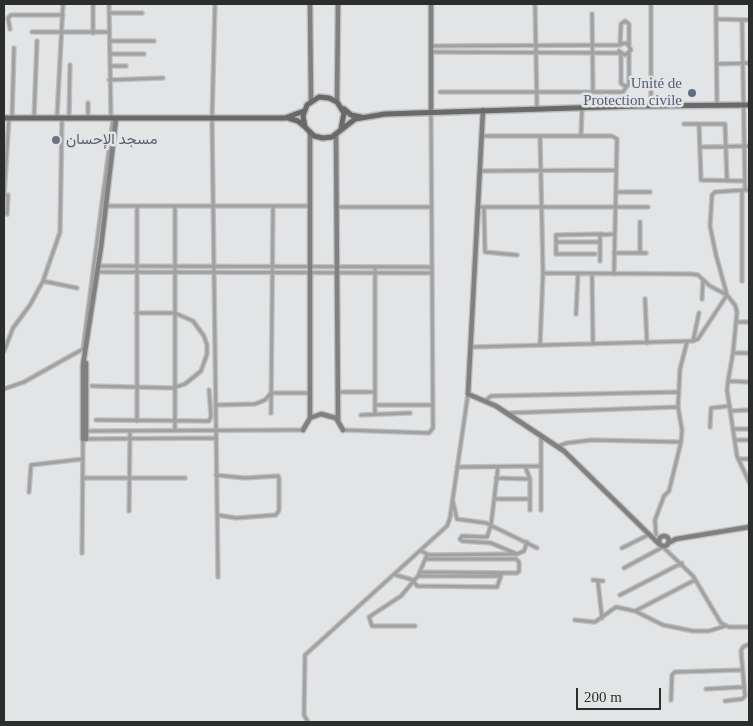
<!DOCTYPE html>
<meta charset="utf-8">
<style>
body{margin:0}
#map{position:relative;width:753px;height:726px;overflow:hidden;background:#e3e4e5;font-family:"Times New Roman",serif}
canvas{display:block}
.frame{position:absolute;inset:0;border:5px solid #2c2d2d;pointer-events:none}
.scale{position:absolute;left:576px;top:688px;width:85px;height:22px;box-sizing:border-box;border:2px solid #2c2d2d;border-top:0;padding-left:6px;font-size:15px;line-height:18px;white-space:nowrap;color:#2c2d2d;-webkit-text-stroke:4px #e3e4e5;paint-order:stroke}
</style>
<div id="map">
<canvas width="753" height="726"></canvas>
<div class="frame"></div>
<div class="scale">200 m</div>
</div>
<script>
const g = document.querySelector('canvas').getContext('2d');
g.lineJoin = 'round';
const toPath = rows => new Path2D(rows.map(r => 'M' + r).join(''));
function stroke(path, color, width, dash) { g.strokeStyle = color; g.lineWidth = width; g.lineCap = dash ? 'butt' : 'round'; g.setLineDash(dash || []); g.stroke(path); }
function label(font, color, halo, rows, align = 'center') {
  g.font = font + ' "Times New Roman",Vazirmatn,serif'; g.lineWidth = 5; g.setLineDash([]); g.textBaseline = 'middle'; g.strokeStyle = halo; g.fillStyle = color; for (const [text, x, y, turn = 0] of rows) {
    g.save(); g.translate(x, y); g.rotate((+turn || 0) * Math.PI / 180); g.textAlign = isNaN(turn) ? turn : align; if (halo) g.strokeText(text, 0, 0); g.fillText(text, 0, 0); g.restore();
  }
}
const street = toPath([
 [93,4,93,33],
 [109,4,111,118],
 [215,4,212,119,218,577],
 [535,4,537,108],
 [651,4,651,106],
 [716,4,716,19,749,20],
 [109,13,142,13],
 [592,14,593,92],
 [716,19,717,106],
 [742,20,745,190,749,190],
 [10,29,8,18,11,15,63,15],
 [32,32,109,32],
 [110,41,154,41],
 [620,45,621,24,625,21,629,24,629,44],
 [431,46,620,45],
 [619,51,625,55,631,50,627,43,621,44],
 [431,52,619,53],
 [110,54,144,54],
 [621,54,621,83,626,87,629,84,629,53],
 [717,64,749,63],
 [110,66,126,66],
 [109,80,163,78],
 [440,92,623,92,627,86],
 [57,117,63,4],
 [12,118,14,48],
 [34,118,37,41],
 [69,118,70,65],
 [88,118,88,103],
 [684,124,725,124,727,181],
 [699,124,701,180,744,181],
 [482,136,612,136,617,139,614,274],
 [540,136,543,273,540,345],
 [581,136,582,107],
 [700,147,749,146],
 [480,171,616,170],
 [742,190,742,281],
 [616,192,650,192],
 [106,206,309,206],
 [337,207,431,207],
 [478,207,648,207],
 [484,207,485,252,517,255],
 [7,214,8,195,4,196,9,118],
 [640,222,640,253],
 [556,242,600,242],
 [614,253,646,253],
 [595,254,556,254,556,235,602,234],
 [600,261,600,235,614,234],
 [98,266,432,267],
 [97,272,432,273],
 [592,275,593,344],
 [43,281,77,288],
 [645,299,647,343],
 [702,299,703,280],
 [576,314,578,274],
 [736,322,749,322],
 [693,341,699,313],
 [472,347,693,341,698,339,727,295,710,286,698,275,692,274,543,273],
 [4,351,13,328,30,305,43,281,60,232,62,118],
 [733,353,749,353],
 [728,381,733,353,737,312,735,305,727,295,716,255,710,226,712,195,715,192,745,190],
 [749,382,728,381,727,390,737,456,749,482],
 [92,386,173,388,185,384,201,371,207,354,207,345,204,336,193,321,175,313,136,313],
 [4,389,24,382,83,349,113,119],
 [338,392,375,392],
 [485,401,491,396,679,392],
 [216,405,255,404,265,400,271,393,310,393],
 [375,405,432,405],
 [730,411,749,410],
 [271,413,273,206],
 [507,413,678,407],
 [375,414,375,267],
 [361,415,410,413],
 [96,420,209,421,211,416,209,390],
 [137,421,137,206],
 [710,427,711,408,730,406],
 [733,429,749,429],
 [343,430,429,433,433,428,431,112],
 [86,431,303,430],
 [175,431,175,206],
 [541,436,541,510],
 [735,440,749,440],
 [558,446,567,443,592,440,681,442],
 [738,459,749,459],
 [525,466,530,479,530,510],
 [457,467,541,466],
 [498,467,491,525,487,537,462,536,460,539,462,541,491,543,517,554],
 [216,475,244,478,278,476,279,478,279,510,276,515,236,518,217,515],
 [83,478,185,478],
 [496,478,530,479],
 [29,492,31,465,83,459],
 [494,499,530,499],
 [453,502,457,519,486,523,537,548],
 [129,511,130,432],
 [656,535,655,520,664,496,669,491,681,442,682,430,678,407,680,369,687,342],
 [662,546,693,576,721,623,729,627,749,627],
 [622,548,650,534],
 [421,551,429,555,517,554,524,551,527,542],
 [82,553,83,439,216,438],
 [624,568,663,547],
 [420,572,517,573,519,571,519,562,516,559,425,559],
 [396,575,413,580,417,586,497,587,502,573],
 [418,576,501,576],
 [593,580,603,581],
 [598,582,602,618],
 [620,595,682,563],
 [635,611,695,580],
 [575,620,595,622,616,607,635,611,663,625,693,631,709,631,725,626],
 [415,626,372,626,369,617,401,596,418,576,427,555],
 [706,689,744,687],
 [671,700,672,675,675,672,741,670],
 [725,701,742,699,745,696,741,651,743,647,749,644],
 [308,722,304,715,305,655,447,526,450,518,468,394]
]);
const secondary = toPath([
 [310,4,311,101],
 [337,102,338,4],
 [483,110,468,394,496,406,564,451,659,544],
 [431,112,431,4],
 [310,133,310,418],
 [336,134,338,420],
 [303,430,310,418,321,414,336,418,343,430],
 [83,439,83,365,101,247,116,119],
 [86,439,86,363],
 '659 541a5 5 0 1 1 10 0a5 5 0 1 1-10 0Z',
 [668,543,676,539,749,527]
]);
const primary = toPath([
 [344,109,351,115,361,117],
 [4,118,285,118,304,111],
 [288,118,298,121,304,126],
 [341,129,344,113,337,102,329,98,319,97,307,105,303,116,305,127,314,136,323,138,332,137,355,119,385,114,636,106,749,105]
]);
stroke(street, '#bebfc0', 5.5);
stroke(secondary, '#bebfc0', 7);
stroke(primary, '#bebfc0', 8);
stroke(street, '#a1a1a1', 3);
stroke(secondary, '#818081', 4.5);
stroke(primary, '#6a696a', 5);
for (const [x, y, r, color] of [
 [692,93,5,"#5c6f8a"],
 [56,140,5,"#6b7280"]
]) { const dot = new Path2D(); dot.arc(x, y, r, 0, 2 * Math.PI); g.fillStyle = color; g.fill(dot); stroke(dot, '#e3e4e5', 2); }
label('15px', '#4e5e75', '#e3e4e5', [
 ["Unité de",682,84],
 ["Protection civile",682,101]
], 'right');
label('15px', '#5b616d', '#e3e4e5', [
 ["مسجد الإحسان",66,140]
], 'left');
</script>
